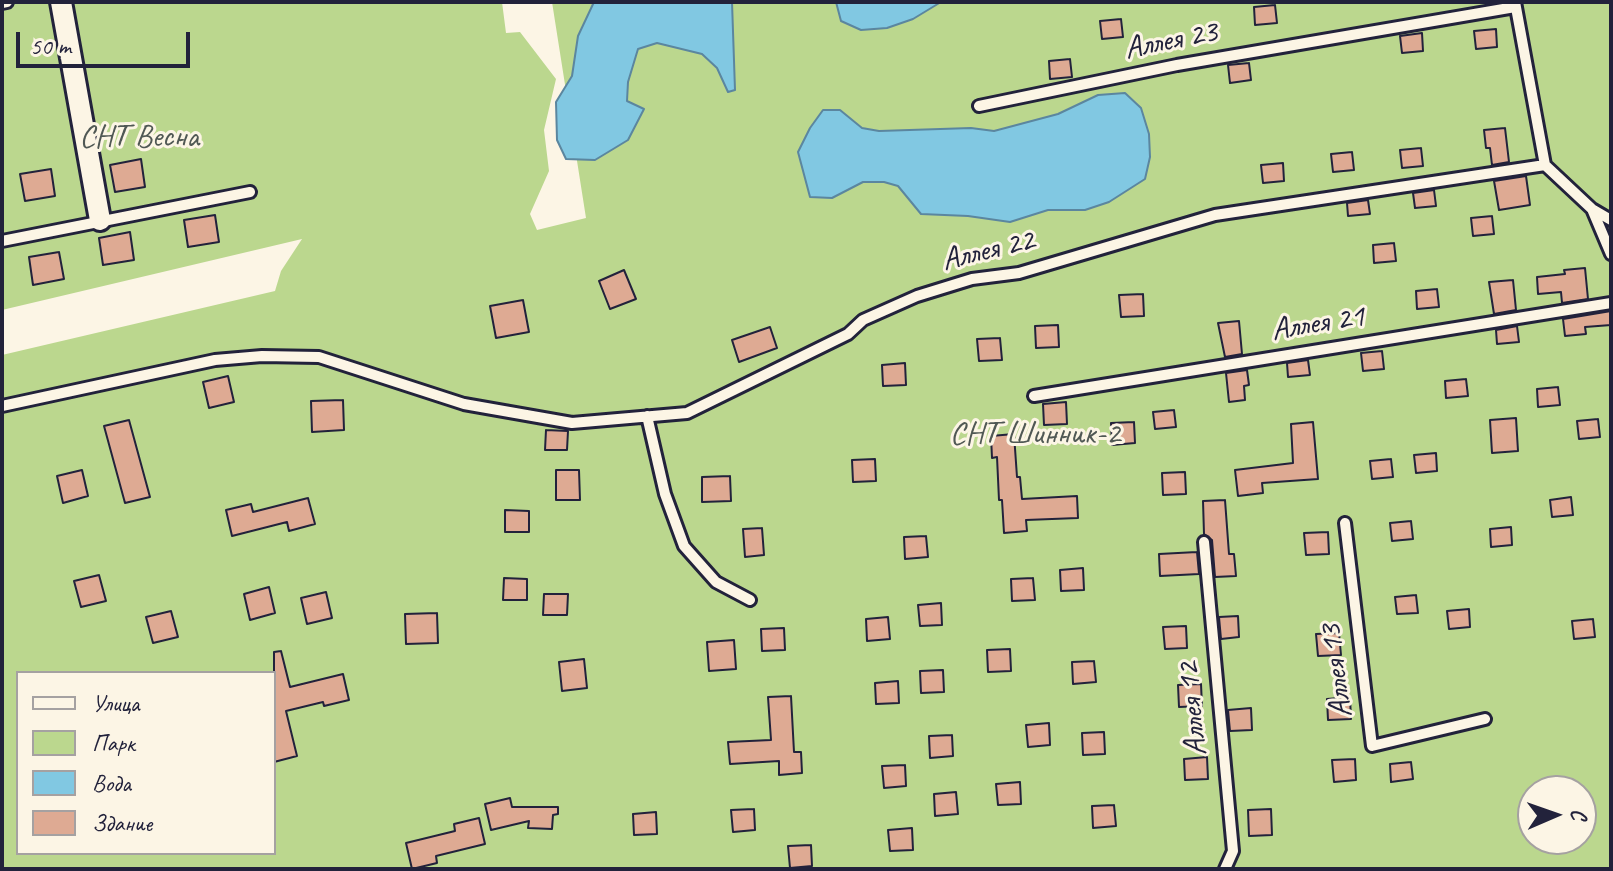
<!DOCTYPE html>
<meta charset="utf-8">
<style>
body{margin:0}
#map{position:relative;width:1613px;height:871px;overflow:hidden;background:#fcf5e5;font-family:Caveat,sans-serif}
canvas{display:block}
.frame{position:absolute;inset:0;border:4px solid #22223b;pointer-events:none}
.legend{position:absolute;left:16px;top:671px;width:260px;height:184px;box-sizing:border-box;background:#fcf5e5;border:2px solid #a5a1a1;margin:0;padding:10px 14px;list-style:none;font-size:24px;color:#22223b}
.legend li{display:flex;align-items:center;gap:16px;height:40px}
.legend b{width:40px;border:2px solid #a5a1a1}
.north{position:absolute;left:1517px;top:775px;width:80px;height:80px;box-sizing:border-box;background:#fcf5e5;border:2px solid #a5a1a1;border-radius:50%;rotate:88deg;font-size:22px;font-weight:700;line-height:32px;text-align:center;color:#22223b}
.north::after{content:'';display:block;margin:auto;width:28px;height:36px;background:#22223b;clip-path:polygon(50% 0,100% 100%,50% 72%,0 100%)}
.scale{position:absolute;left:16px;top:32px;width:174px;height:36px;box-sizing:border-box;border:4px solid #22223b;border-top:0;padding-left:10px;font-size:24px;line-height:28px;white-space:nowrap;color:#22223b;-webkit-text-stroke:6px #fcf5e5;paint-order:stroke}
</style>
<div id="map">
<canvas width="1613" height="871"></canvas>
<div class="frame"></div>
<ul class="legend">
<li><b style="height:10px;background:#fcf5e5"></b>Улица</li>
<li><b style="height:22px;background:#bbd78e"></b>Парк</li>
<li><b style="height:22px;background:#81c8e2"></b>Вода</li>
<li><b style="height:22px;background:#deaa93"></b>Здание</li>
</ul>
<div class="north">С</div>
<div class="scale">50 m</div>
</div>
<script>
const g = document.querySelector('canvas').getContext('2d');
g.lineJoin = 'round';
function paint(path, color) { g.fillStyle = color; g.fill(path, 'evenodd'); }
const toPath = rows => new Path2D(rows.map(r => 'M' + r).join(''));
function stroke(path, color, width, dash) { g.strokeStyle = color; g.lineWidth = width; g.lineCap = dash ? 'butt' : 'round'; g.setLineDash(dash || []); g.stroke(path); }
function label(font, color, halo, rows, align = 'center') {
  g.font = font + ' Caveat,sans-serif'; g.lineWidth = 6; g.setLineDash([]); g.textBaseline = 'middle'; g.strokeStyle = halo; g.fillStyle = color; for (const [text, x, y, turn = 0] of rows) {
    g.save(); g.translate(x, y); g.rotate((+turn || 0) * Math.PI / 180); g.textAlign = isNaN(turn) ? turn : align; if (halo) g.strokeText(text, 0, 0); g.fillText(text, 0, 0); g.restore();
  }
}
paint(toPath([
 [2,2,502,2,506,33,520,32,556,79,544,130,549,171,530,214,537,230,586,218,552,2,1611,2,1611,869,2,869,2,355,275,291,281,271,302,239,2,310],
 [18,673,274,673,274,853,18,853],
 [1533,791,1581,791,1581,839,1533,839]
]), '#bbd78e');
const water = toPath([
 [594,2,732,2,735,90,728,92,717,68,702,54,657,43,638,49,628,82,627,101,644,109,628,140,595,160,566,159,557,140,556,102,572,76,578,36,594,2],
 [836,2,941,2,913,19,887,28,861,30,841,21,836,2],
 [1125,93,1141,108,1149,134,1150,157,1145,179,1109,202,1085,210,1048,210,1010,222,968,216,921,214,898,186,884,182,863,182,832,198,810,197,798,152,810,128,823,110,840,110,862,128,879,131,971,128,994,131,1058,114,1098,95,1125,93]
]);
paint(water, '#81c8e2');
stroke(water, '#5b869f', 2);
const building = toPath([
 [1275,5,1277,23,1255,25,1254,7,1275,5],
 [1121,19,1123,37,1102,39,1100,21,1121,19],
 [1496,29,1497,47,1476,49,1474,31,1496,29],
 [1422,33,1423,51,1402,53,1400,36,1422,33],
 [1070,59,1072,77,1050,79,1049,61,1070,59],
 [1249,63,1251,80,1230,83,1228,65,1249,63],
 [1505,128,1509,162,1492,165,1490,148,1486,148,1484,130,1505,128],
 [1421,148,1423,166,1402,168,1400,150,1421,148],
 [1352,152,1354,170,1333,172,1331,154,1352,152],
 [141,159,145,187,115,192,110,165,141,159],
 [1283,163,1284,181,1263,183,1261,165,1283,163],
 [51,169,55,196,25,201,20,174,51,169],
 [1526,176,1530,205,1499,210,1494,181,1526,176],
 [1434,190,1436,206,1415,208,1413,193,1434,190],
 [1368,200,1370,214,1348,216,1347,203,1368,200],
 [215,215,219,242,188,247,184,220,215,215],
 [1492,216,1494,234,1473,236,1471,218,1492,216],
 [130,232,134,260,103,265,99,238,130,232],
 [1394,243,1396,261,1374,263,1373,245,1394,243],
 [59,252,64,279,33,285,29,257,59,252],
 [1585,268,1588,299,1562,303,1561,292,1538,294,1537,277,1565,274,1564,270,1585,268],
 [624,270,636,299,610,309,599,281,624,270],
 [1513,280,1516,310,1494,314,1489,282,1513,280],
 [1437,289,1439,307,1417,309,1416,291,1437,289],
 [1143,294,1144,316,1121,317,1119,295,1143,294],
 [523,300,529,332,496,338,490,306,523,300],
 [1611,311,1611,325,1585,327,1586,334,1565,336,1563,319,1611,311],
 [1239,321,1242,354,1225,357,1218,323,1239,321],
 [1058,325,1059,347,1036,348,1035,326,1058,325],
 [1517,326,1519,342,1497,344,1496,330,1517,326],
 [770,327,777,348,739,362,732,340,770,327],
 [1000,338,1002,360,979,361,977,339,1000,338],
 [1382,351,1384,369,1363,371,1361,353,1382,351],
 [1308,360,1310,375,1288,377,1287,363,1308,360],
 [905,363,906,385,883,386,882,365,905,363],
 [1247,370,1249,385,1244,386,1245,400,1229,402,1226,373,1247,370],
 [228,376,234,402,209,408,203,382,228,376],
 [1466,379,1468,396,1446,398,1445,381,1466,379],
 [1558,387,1560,405,1538,407,1537,389,1558,387],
 [343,400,344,430,312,432,311,401,343,400],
 [1066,402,1067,424,1044,425,1043,404,1066,402],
 [1174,410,1176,427,1155,429,1153,412,1174,410],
 [1516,418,1518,451,1492,453,1490,420,1516,418],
 [1598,419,1600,437,1579,439,1577,421,1598,419],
 [129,420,150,497,125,503,104,426,129,420],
 [1134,422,1135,443,1112,445,1111,423,1134,422],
 [1313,422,1318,479,1262,483,1263,493,1238,496,1235,470,1293,463,1291,424,1313,422],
 [546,430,568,431,567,450,545,450,546,430],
 [1014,434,1017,477,1020,477,1022,499,1077,496,1078,518,1026,520,1027,531,1004,533,1002,500,999,500,997,457,992,458,991,436,1014,434],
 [1436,453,1437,471,1416,473,1414,455,1436,453],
 [875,459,876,481,853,482,852,460,875,459],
 [1391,459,1393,477,1372,479,1370,461,1391,459],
 [82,470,88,496,63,503,57,476,82,470],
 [556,470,579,470,580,500,556,500,556,470],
 [1185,472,1186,494,1163,495,1162,473,1185,472],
 [730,476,731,501,702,502,702,477,730,476],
 [1571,497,1573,515,1552,517,1550,500,1571,497],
 [308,498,315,524,289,531,287,522,232,536,226,510,251,504,253,512,308,498],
 [1225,500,1229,554,1234,554,1236,576,1215,577,1212,540,1204,534,1203,501,1225,500],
 [505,510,529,511,529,532,505,532,505,510],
 [1411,521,1413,539,1392,541,1390,523,1411,521],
 [1511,527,1512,545,1491,547,1490,529,1511,527],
 [762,528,764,555,745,557,743,529,762,528],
 [1328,532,1329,554,1306,555,1304,533,1328,532],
 [926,536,928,557,905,559,904,537,926,536],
 [1197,552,1199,574,1160,576,1159,554,1197,552],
 [1083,568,1084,590,1061,591,1060,570,1083,568],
 [99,575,106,601,81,607,74,581,99,575],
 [504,578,527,579,527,600,503,600,504,578],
 [1033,578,1035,600,1012,601,1011,579,1033,578],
 [269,587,275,613,250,620,244,594,269,587],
 [326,592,332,618,307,624,301,598,326,592],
 [544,594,568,594,567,615,543,615,544,594],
 [1416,595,1418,613,1397,614,1395,597,1416,595],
 [941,603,942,625,920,626,918,605,941,603],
 [1469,609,1470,627,1449,629,1447,611,1469,609],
 [171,611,178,637,153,643,146,617,171,611],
 [437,613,438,643,406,644,405,614,437,613],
 [1238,616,1239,637,1221,639,1219,617,1238,616],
 [888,617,890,639,867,641,866,619,888,617],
 [1593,619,1595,637,1574,639,1572,621,1593,619],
 [1186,626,1187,648,1165,649,1163,627,1186,626],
 [784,628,785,650,762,651,761,629,784,628],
 [1339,633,1341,655,1318,656,1316,634,1339,633],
 [734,640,736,669,709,671,707,642,734,640],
 [1010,649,1011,671,988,672,987,650,1010,649],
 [281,651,290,687,343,674,349,700,324,706,323,702,286,711,297,756,274,762,274,652,281,651],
 [584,659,587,688,562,691,559,662,584,659],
 [1094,661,1096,682,1073,684,1072,662,1094,661],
 [943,670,944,692,921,693,920,671,943,670],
 [898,681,899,703,876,704,875,683,898,681],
 [1201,684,1202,706,1179,707,1178,685,1201,684],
 [791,696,794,752,801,752,802,773,779,775,779,761,730,764,728,742,771,740,768,697,791,696],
 [1350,697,1351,719,1328,720,1327,699,1350,697],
 [1251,708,1252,730,1230,731,1228,710,1251,708],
 [1049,723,1050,745,1028,747,1026,725,1049,723],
 [1104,732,1105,754,1083,755,1082,733,1104,732],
 [952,735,953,756,930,758,929,736,952,735],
 [1207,757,1208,779,1185,780,1184,759,1207,757],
 [1355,759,1356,780,1334,782,1332,760,1355,759],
 [1411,762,1413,779,1391,782,1390,764,1411,762],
 [905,765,906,786,884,788,882,766,905,765],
 [1020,782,1021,804,998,805,996,784,1020,782],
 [956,792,958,814,935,816,934,794,956,792],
 [510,798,512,807,558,807,558,814,553,815,552,829,528,828,529,821,491,830,485,804,510,798],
 [1114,805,1116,826,1093,828,1092,806,1114,805],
 [754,809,755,830,733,832,731,810,754,809],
 [1271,809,1272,835,1249,836,1248,810,1271,809],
 [656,812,657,834,634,835,633,814,656,812],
 [479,818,485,844,436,856,437,863,412,869,406,843,455,831,454,824,479,818],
 [912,828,913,850,890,851,888,830,912,828],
 [811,845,812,866,790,868,788,846,811,845]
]);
paint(building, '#deaa93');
stroke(building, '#22223b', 2);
const lane = toPath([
 [1515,2,1545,165,1592,209,1611,254],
 [2,3,7,2],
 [979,106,1177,65,1515,7],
 [1592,209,1611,220],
 [2,241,250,192],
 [1034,396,1611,303],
 [2,406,215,360,262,356,319,357,464,404,572,423,687,413,848,334,863,320,917,296,972,279,1019,273,1215,215,1545,165],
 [647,416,665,494,684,546,716,582,750,600],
 [1345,523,1372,746,1485,719],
 [1204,542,1233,851,1225,869]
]);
const street = toPath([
 [61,2,100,220]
]);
stroke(lane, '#22223b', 16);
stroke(street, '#22223b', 26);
stroke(lane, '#fcf5e5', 10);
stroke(street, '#fcf5e5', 20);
label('32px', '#22223b', '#fcf5e5', [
 ["Аллея 23",1171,41,-11],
 ["Аллея 22",988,251,-13],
 ["Аллея 21",1318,324,-9],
 ["Аллея 13",1337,671,-97],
 ["Аллея 12",1193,709,-95]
]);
label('32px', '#505854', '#fcf5e5', [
 ["СНТ Весна",139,138],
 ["СНТ Шинник-2",1035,435]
]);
</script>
